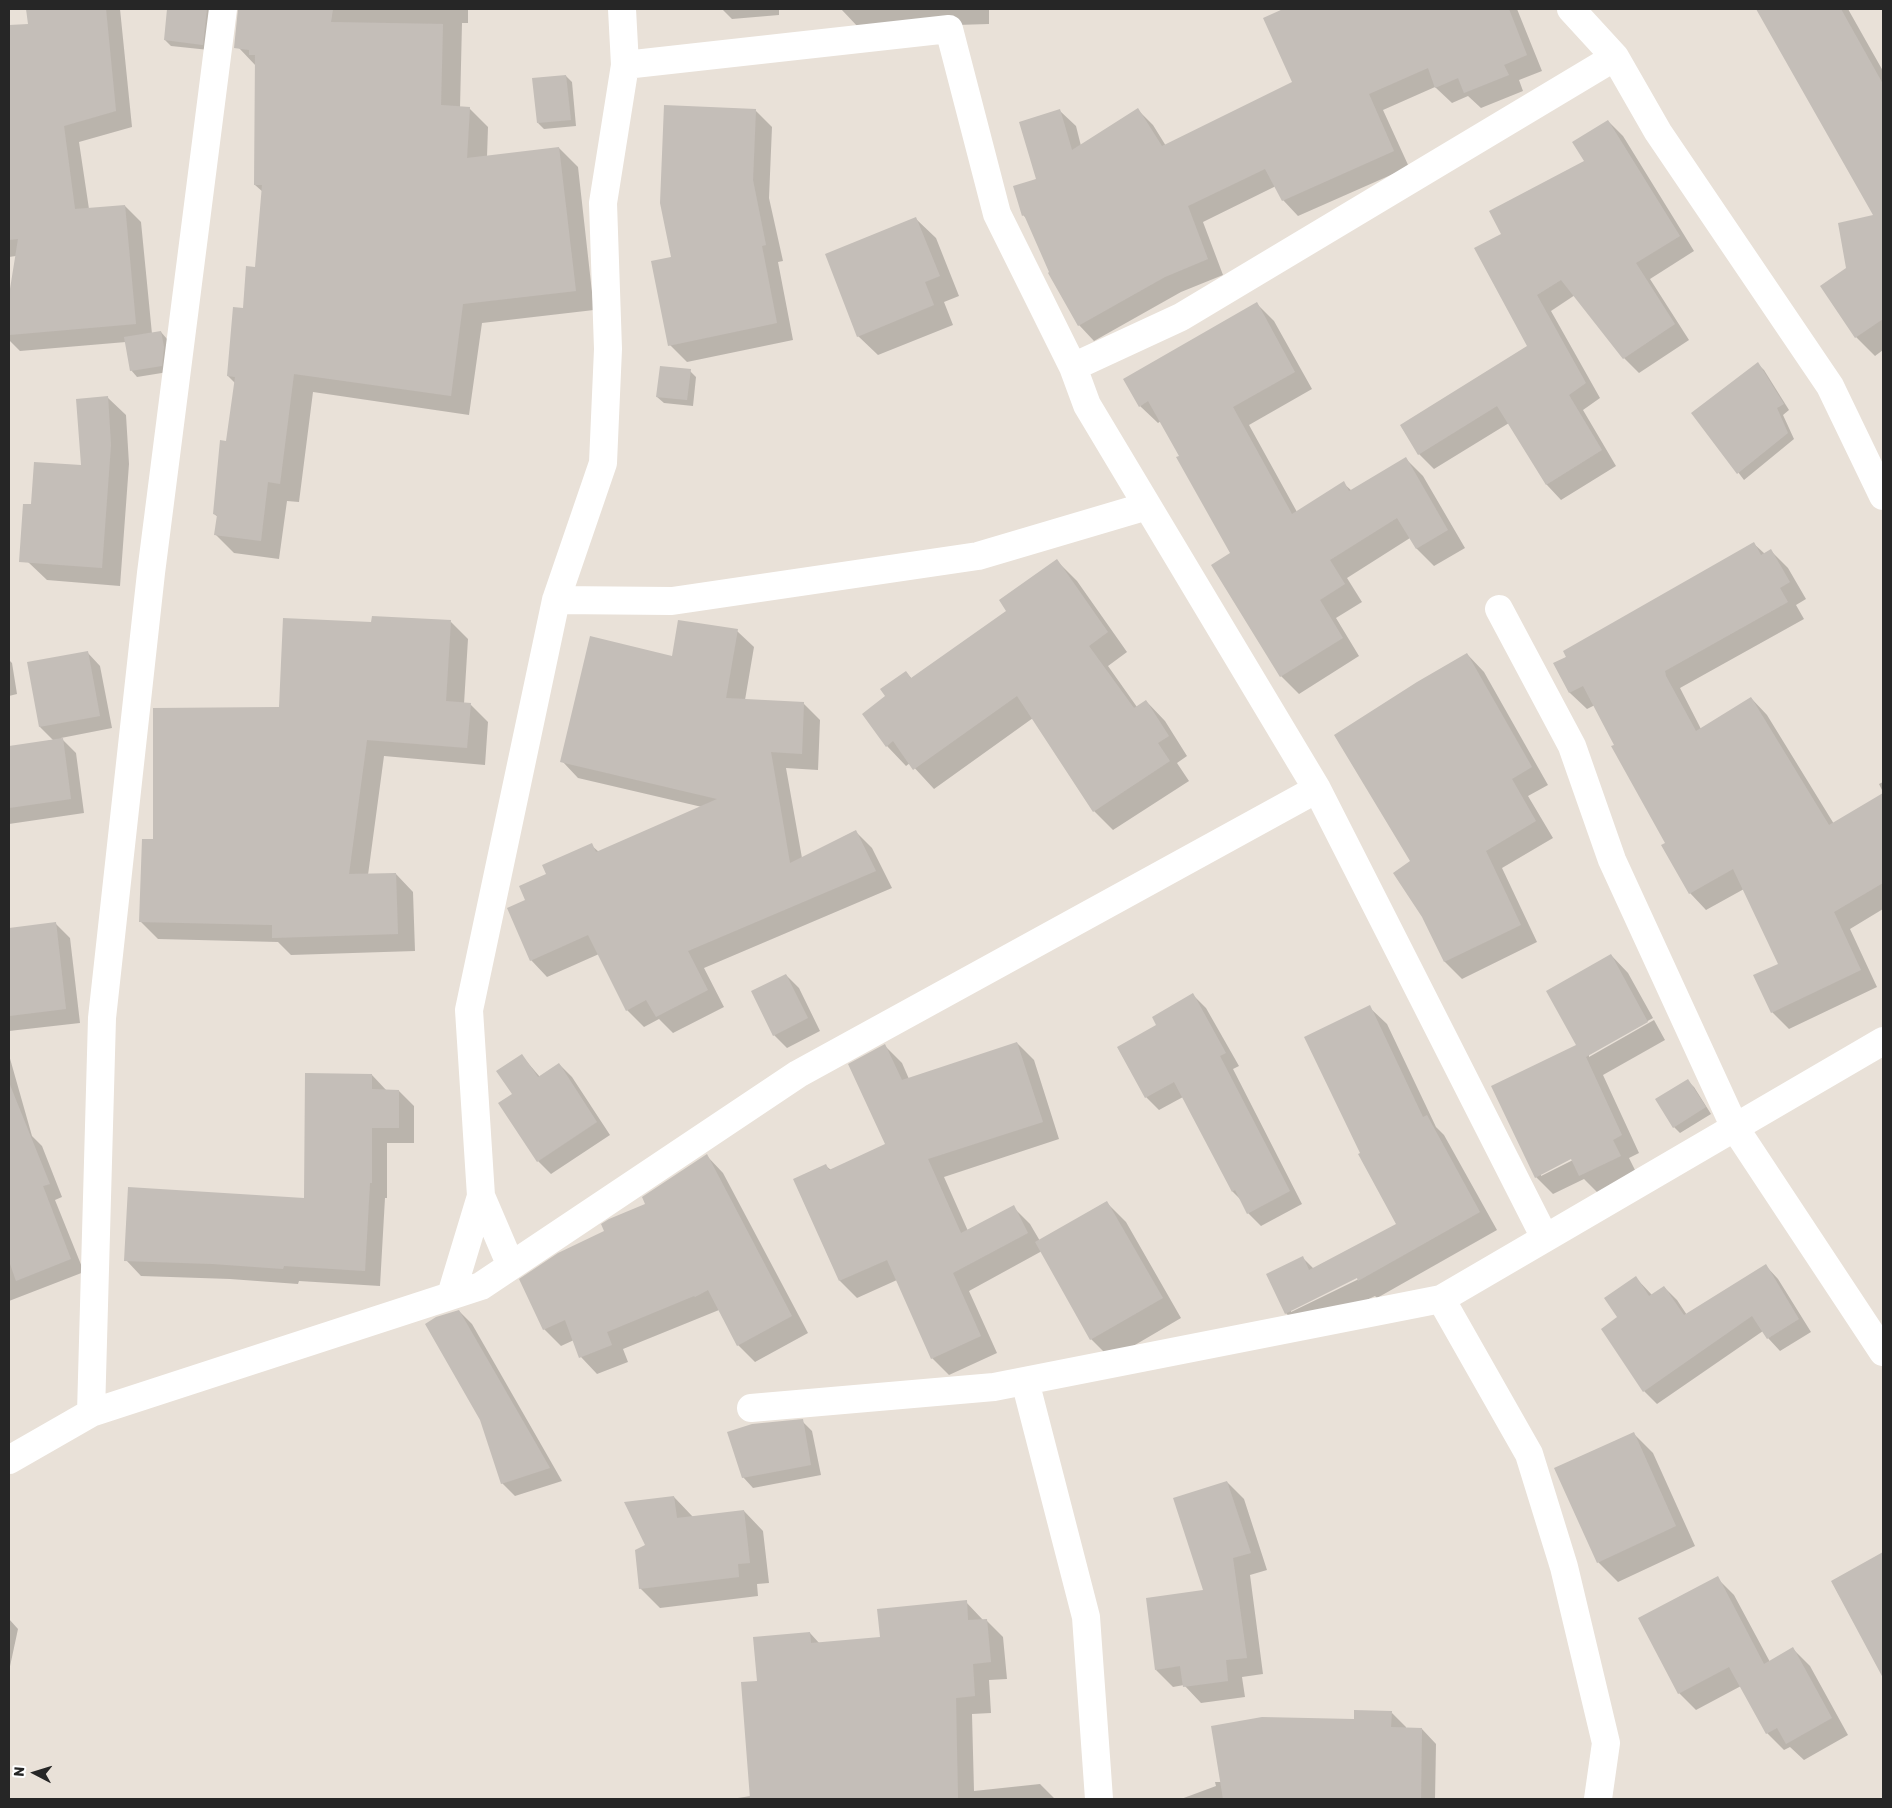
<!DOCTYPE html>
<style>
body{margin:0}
#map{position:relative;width:1892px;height:1808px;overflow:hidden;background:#e9e1d8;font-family:Rubik,sans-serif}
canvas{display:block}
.frame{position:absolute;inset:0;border:10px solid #262626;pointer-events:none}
.north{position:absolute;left:10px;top:1748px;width:50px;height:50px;-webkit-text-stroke:4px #fff;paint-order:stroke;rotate:275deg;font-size:14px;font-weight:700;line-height:20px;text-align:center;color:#262626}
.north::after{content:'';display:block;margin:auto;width:18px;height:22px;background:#262626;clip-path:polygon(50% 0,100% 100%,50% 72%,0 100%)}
</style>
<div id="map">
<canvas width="1892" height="1808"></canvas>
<div class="frame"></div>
<div class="north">N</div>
</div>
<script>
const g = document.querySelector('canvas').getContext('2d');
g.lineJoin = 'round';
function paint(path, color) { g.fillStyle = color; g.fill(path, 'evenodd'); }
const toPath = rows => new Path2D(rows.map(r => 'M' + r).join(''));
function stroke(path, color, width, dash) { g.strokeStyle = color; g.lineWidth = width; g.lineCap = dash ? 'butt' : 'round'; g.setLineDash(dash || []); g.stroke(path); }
paint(toPath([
 [27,9,120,9,132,127,79,142,89,209,125,206,141,222,152,334,161,332,167,339,168,372,137,377,131,370,126,342,20,351,9,340,9,303,16,256,9,257,9,26,29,25],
 [168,9,209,9,214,13,209,50,171,46,165,40],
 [243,9,468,9,468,23,462,23,460,108,469,108,488,127,487,157,559,148,578,167,594,310,482,323,469,415,313,392,299,502,287,501,279,559,234,553,215,534,218,517,214,514,227,443,235,383,228,376,244,310,256,268,263,192,255,185,256,66,239,48],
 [722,9,779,9,779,15,732,19],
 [841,9,989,9,989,24,859,28],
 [1286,9,1517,9,1542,71,1519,80,1523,91,1481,108,1468,96,1452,103,1435,87,1383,110,1409,167,1298,216,1283,200,1276,186,1203,222,1223,275,1181,292,1094,341,1079,325,1027,219,1023,215,1038,180,1060,111,1076,126,1081,146,1138,110,1153,125,1166,146,1293,83,1265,18],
 [1758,9,1848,9,1883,71,1883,350,1875,356,1856,337,1848,268,1875,216],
 [566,76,572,82,576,126,544,129,538,123],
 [755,110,772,127,769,198,783,261,778,262,793,340,687,362,670,345,673,258],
 [1608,121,1623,136,1694,251,1650,279,1689,340,1639,373,1624,358,1575,295,1551,311,1600,398,1583,410,1616,466,1561,500,1547,485,1509,423,1434,469,1419,454,1401,426,1528,347,1503,234,1586,161],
 [916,219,936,238,959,296,944,302,953,325,878,355,858,336],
 [1256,303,1274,321,1312,389,1249,425,1297,512,1343,483,1352,491,1406,459,1423,476,1465,548,1434,566,1417,549,1410,538,1347,578,1362,602,1336,618,1359,656,1299,694,1281,676,1231,554,1180,456,1161,421,1158,423,1140,406],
 [1758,364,1764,370,1789,410,1783,415,1794,439,1744,480,1693,413],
 [690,371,696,377,693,406,664,403,657,397],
 [107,397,126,415,129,464,120,586,47,580,28,562,82,466],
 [1753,543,1765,554,1771,551,1788,568,1806,599,1796,605,1804,619,1680,688,1701,729,1751,698,1767,715,1834,824,1883,795,1883,909,1850,929,1877,987,1789,1029,1772,1012,1780,965,1744,889,1706,910,1690,893,1667,844,1595,705,1587,709,1570,693,1555,664],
 [1057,561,1077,581,1127,652,1108,666,1137,707,1146,701,1165,721,1187,756,1177,763,1189,781,1113,830,1094,811,1033,718,934,789,910,763,906,766,887,746,887,697,906,672,912,679,1008,611],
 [451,622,468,639,464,704,471,705,488,722,485,765,384,756,368,875,396,874,413,892,415,951,291,955,278,942,158,939,140,921,154,841,280,708,372,623],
 [737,631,754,647,745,700,803,703,820,720,818,770,786,768,802,858,855,831,872,848,892,888,704,968,724,1007,673,1033,659,1019,644,1027,627,1010,599,954,547,977,531,960,527,901,547,875,591,845,599,852,702,807,578,778,562,761,673,657],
 [87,652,100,666,112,728,61,738,76,753,84,813,9,824,9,747,53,740,40,727,28,663],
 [1467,654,1484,672,1548,785,1528,796,1553,838,1502,868,1537,942,1462,979,1445,962,1423,917,1412,861],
 [9,660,12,663,17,694,9,696],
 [1883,782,1883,792,1879,784],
 [9,919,10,929,56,924,70,938,80,1023,9,1031],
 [1611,955,1628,973,1653,1018,1589,1054,1589,1057,1654,1020,1665,1040,1603,1075,1639,1153,1629,1158,1637,1174,1598,1193,1584,1179,1553,1194,1536,1177,1578,1046],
 [1576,1156,1577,1158,1541,1176,1541,1173],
 [786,975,799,988,820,1031,787,1048,774,1035],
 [1193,995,1206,1008,1239,1066,1233,1069,1302,1204,1261,1226,1248,1213,1242,1201,1233,1192,1183,1097,1159,1110,1146,1097,1118,1048,1158,1025],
 [1369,1007,1387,1024,1436,1127,1444,1135,1497,1230,1377,1298,1375,1296,1303,1331,1286,1313,1302,1257,1314,1269,1398,1224,1362,1153],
 [1362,1275,1363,1277,1291,1312,1291,1309],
 [1017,1043,1034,1060,1059,1139,944,1177,968,1231,1013,1207,1030,1224,1040,1241,1106,1202,1126,1222,1181,1318,1111,1359,1091,1339,1042,1251,969,1291,997,1353,949,1375,932,1358,897,1280,857,1298,840,1281,826,1166,831,1170,887,1145,885,1046,902,1063,909,1079],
 [9,1055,32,1136,42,1146,62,1197,55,1200,84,1272,9,1301],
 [522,1056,540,1077,559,1064,572,1077,610,1135,551,1174,538,1161,514,1094],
 [372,1075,387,1091,399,1091,414,1106,414,1143,387,1143,387,1198,385,1198,380,1286,299,1281,298,1284,230,1279,141,1276,126,1260,306,1199],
 [1688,1081,1694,1087,1711,1114,1680,1133,1674,1127],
 [707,1156,723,1173,808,1333,755,1362,738,1345,719,1310,623,1349,628,1362,597,1374,581,1357,574,1340,561,1346,544,1329,606,1231,647,1205],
 [1766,1266,1778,1279,1811,1332,1780,1351,1768,1338,1763,1331,1657,1404,1644,1391,1619,1318,1636,1278,1652,1295,1664,1287,1677,1300,1687,1315],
 [459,1311,472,1324,562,1481,515,1496,502,1483],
 [802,1421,812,1431,821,1475,753,1488,743,1477],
 [1634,1434,1653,1453,1695,1546,1618,1582,1598,1562],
 [1227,1482,1244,1499,1267,1570,1250,1575,1263,1674,1242,1677,1245,1697,1201,1703,1184,1685,1173,1687,1156,1670,1205,1592],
 [674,1497,693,1517,744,1511,763,1531,769,1583,757,1584,758,1596,660,1608,640,1588],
 [1883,1554,1883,1675,1832,1582],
 [1717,1578,1734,1595,1770,1662,1793,1649,1810,1666,1848,1735,1804,1760,1790,1747,1784,1750,1767,1733,1741,1686,1696,1710,1679,1693],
 [966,1602,983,1620,986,1620,1003,1637,1007,1679,989,1680,991,1713,972,1714,974,1791,1040,1784,1055,1799,731,1799,751,1796,758,1682,810,1633,820,1644,881,1638],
 [9,1619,18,1629,9,1671],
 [1391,1712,1406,1727,1406,1729,1422,1729,1436,1744,1435,1799,1181,1799,1216,1786,1215,1782,1221,1782,1355,1720]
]), '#0003');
paint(toPath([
 [26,9,106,9,116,111,64,126,75,209,125,205,136,324,9,335,9,295,18,239,9,240,9,25,28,24],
 [167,9,207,9,203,45,164,40],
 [238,9,333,9,331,22,443,24,441,105,470,107,467,158,559,147,576,291,463,304,451,396,294,374,280,484,268,482,261,541,214,535,217,515,213,514,220,440,226,441,235,377,227,376,233,307,243,308,246,266,255,267,262,185,254,185,255,55,249,55,249,50,234,48],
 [1283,9,1509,9,1527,55,1504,65,1509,75,1464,93,1458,78,1435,88,1428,68,1369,94,1394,151,1282,201,1265,169,1188,206,1208,259,1165,277,1078,326,1048,273,1049,272,1024,215,1022,216,1013,186,1036,179,1019,122,1060,109,1072,150,1138,108,1162,146,1292,82,1263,18],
 [1756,9,1841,9,1883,84,1883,319,1855,338,1820,286,1846,268,1838,223,1873,215],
 [566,75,571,120,537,123,532,78],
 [664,105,756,109,753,180,766,245,762,246,777,323,668,346,651,261,671,257,660,203],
 [1608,120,1680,236,1636,263,1675,324,1623,359,1561,280,1537,295,1586,383,1569,395,1602,450,1546,485,1497,406,1418,455,1400,425,1527,346,1474,248,1501,234,1489,211,1584,161,1572,142],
 [916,217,940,276,925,282,934,305,857,337,825,254],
 [1257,302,1295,372,1233,407,1292,514,1344,481,1349,491,1406,457,1448,530,1416,549,1397,518,1330,560,1345,584,1320,600,1343,638,1280,677,1211,565,1230,553,1176,457,1179,456,1148,401,1139,407,1123,379],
 [161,331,164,347,162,366,130,371,124,337],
 [1758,362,1784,404,1777,408,1788,433,1737,474,1691,413],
 [660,366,691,369,687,400,656,397],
 [108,396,111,445,102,568,19,562,23,504,31,504,34,462,81,465,76,399],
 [1754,542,1761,555,1771,549,1790,582,1780,588,1788,602,1665,671,1666,676,1696,731,1751,697,1829,825,1883,793,1883,883,1834,912,1861,970,1771,1013,1753,975,1778,964,1733,869,1689,894,1661,845,1665,843,1611,746,1614,745,1583,686,1569,693,1553,663,1566,657,1563,651],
 [1057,559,1108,632,1089,646,1134,708,1146,700,1169,736,1158,743,1170,761,1093,812,1017,696,913,770,893,741,886,747,862,714,885,696,880,689,906,671,911,678,1006,611,999,600],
 [372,616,451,620,446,701,471,703,467,748,367,740,349,874,396,873,398,934,272,938,272,925,139,922,142,839,153,839,153,708,279,707,283,618,371,622],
 [678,620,738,629,726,698,804,702,802,754,771,752,790,863,856,830,876,871,688,951,708,990,656,1017,646,1000,626,1011,588,935,530,961,507,908,525,900,519,886,546,874,542,865,592,843,596,852,717,799,560,762,590,636,672,656],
 [88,651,100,716,39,727,27,662],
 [1467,653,1532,767,1512,779,1536,821,1486,851,1521,925,1444,962,1422,917,1393,873,1410,861,1334,735,1417,682],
 [63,738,71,799,9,808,9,746],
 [56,922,66,1009,9,1016,9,928],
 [1611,954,1648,1022,1586,1057,1622,1135,1613,1140,1621,1156,1579,1176,1571,1159,1535,1178,1491,1086,1576,1045,1546,991],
 [786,974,808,1018,773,1036,751,991],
 [1193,993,1226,1053,1220,1056,1290,1191,1247,1214,1235,1190,1232,1192,1174,1082,1145,1098,1117,1047,1156,1025,1152,1017],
 [1370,1005,1423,1117,1427,1115,1480,1212,1358,1281,1357,1278,1285,1314,1266,1274,1303,1256,1309,1270,1396,1224,1358,1154,1360,1153,1304,1037],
 [1017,1042,1043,1122,928,1159,961,1233,1014,1205,1028,1233,953,1273,981,1336,931,1359,887,1260,839,1281,793,1179,826,1164,829,1170,885,1144,848,1064,885,1044,902,1080],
 [522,1054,538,1077,559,1063,597,1122,537,1162,498,1103,512,1094,496,1071],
 [305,1073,372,1074,372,1089,399,1090,399,1128,372,1128,372,1183,370,1183,365,1271,284,1266,283,1269,213,1264,124,1261,128,1187,304,1198],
 [1688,1079,1706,1107,1673,1128,1655,1099],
 [10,1085,50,1184,43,1186,71,1259,16,1281,9,1261,9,1086],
 [707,1154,792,1316,737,1346,708,1290,695,1297,694,1296,607,1332,612,1345,579,1358,565,1320,543,1330,519,1279,558,1253,604,1231,601,1224,609,1219,645,1204,642,1197],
 [1107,1201,1163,1298,1090,1340,1035,1242],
 [1766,1264,1799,1319,1767,1339,1752,1316,1643,1392,1601,1329,1617,1317,1604,1298,1636,1276,1649,1296,1664,1286,1684,1315],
 [459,1310,530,1433,550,1468,501,1484,480,1420,425,1324,436,1317],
 [803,1419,811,1465,742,1478,727,1432,752,1424],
 [1634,1432,1676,1526,1597,1563,1554,1468],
 [1227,1481,1251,1553,1233,1558,1247,1658,1226,1660,1228,1681,1183,1687,1180,1666,1155,1670,1146,1598,1203,1590,1173,1498],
 [674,1496,677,1518,744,1510,750,1563,738,1564,739,1577,639,1589,635,1550,645,1545,624,1502],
 [1883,1552,1883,1678,1831,1581],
 [1718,1576,1764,1664,1793,1647,1832,1718,1786,1744,1777,1728,1766,1734,1729,1667,1678,1694,1638,1618],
 [967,1600,968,1620,987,1619,991,1662,973,1664,975,1696,956,1698,958,1799,750,1799,741,1682,757,1681,753,1637,810,1632,811,1643,880,1637,877,1609],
 [1354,1710,1392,1711,1391,1727,1422,1728,1421,1799,1223,1799,1211,1726,1262,1717,1354,1719]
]), '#c4beb8');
stroke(toPath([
 [1571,9,1615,57,1658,132,1830,386,1883,496],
 [625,65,949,29,997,214,1073,367],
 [556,600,672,601,978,556,1147,506],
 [1499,609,1572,746,1612,860,1735,1128,1883,1352],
 [481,1196,511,1266],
 [1545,1238,1317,789,1087,405,1073,367,1181,317,1615,57],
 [451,1295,481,1196,469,1010,556,600,603,463,608,349,603,203,625,65,622,9],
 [1441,1299,1529,1454,1564,1567,1606,1743,1598,1799],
 [1025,1381,1086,1617,1099,1799],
 [751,1408,994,1387,1441,1299,1883,1041],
 [91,1413,102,1018,151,573,223,9],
 [9,1460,91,1413,481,1286,798,1074,1317,789]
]), '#fff', 28);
</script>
